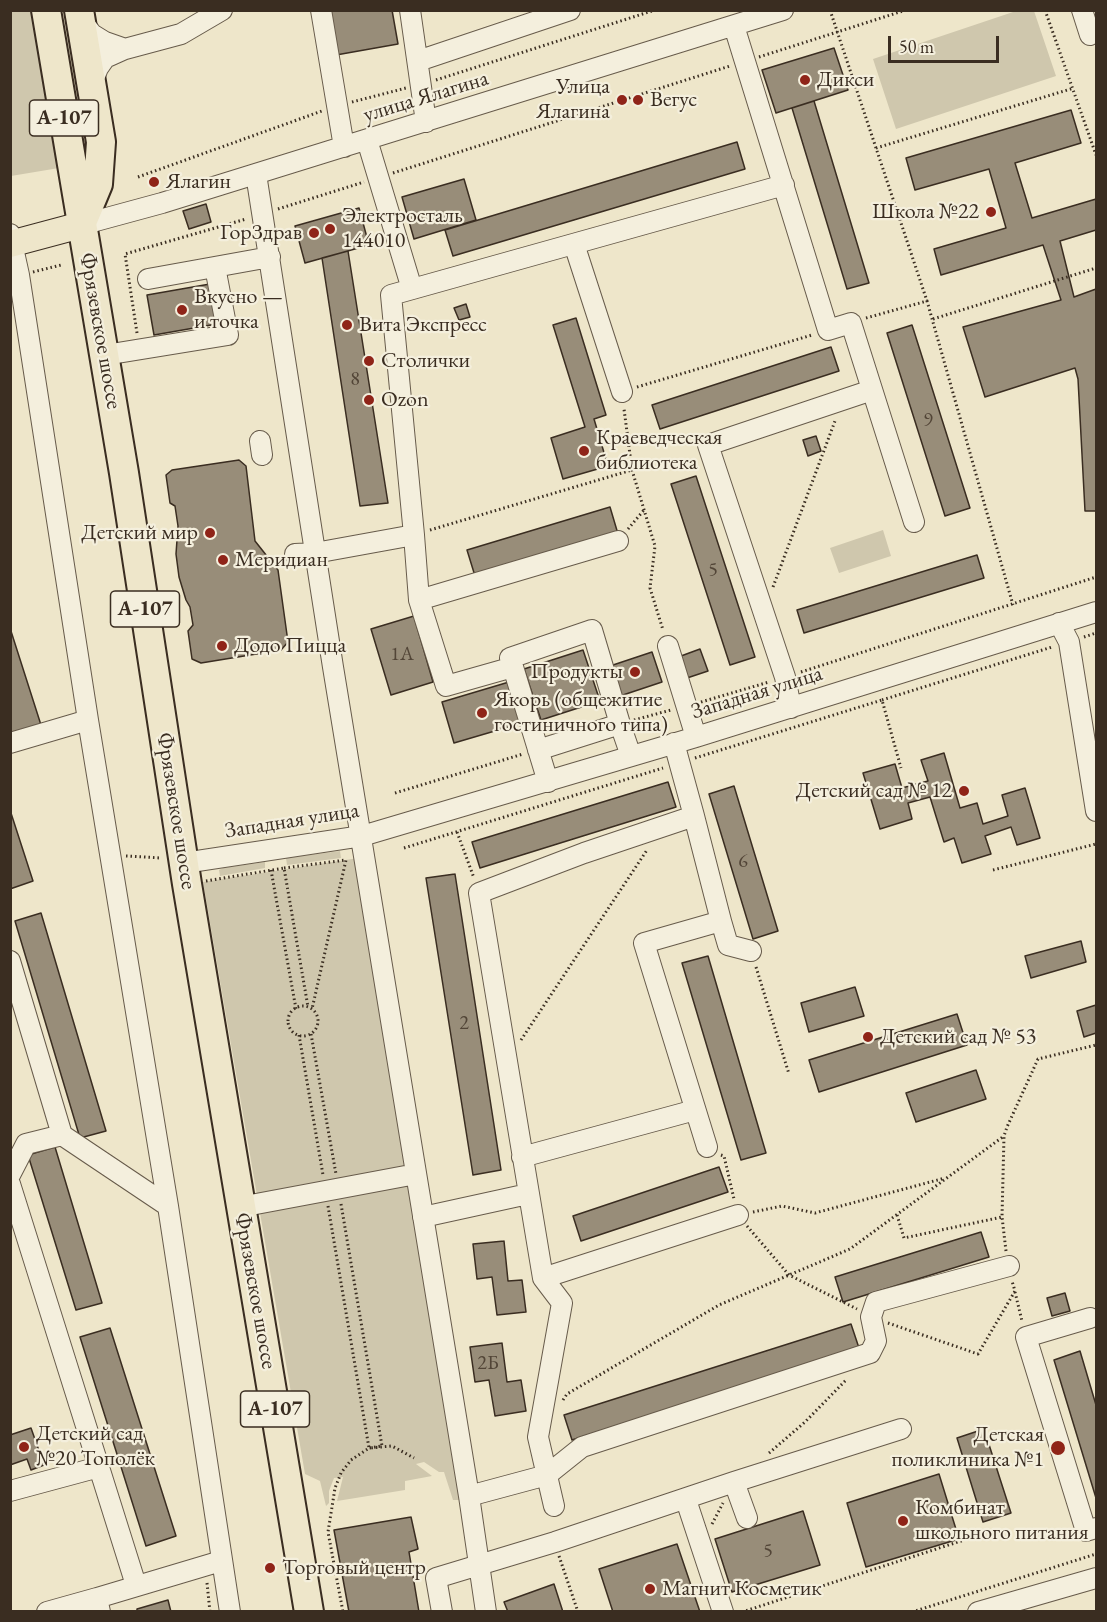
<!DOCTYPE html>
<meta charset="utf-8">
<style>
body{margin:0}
#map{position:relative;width:1107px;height:1622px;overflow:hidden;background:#eee6ca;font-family:"EB Garamond",serif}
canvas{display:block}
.frame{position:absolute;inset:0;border:12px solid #3a2d21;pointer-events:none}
.scale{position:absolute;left:888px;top:36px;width:111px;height:27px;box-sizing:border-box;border:3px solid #3a2d21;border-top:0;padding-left:8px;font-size:18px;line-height:21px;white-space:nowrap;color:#3a2d21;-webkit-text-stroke:4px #f4efdd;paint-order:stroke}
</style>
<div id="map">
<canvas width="1107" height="1622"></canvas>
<div class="frame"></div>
<div class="scale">50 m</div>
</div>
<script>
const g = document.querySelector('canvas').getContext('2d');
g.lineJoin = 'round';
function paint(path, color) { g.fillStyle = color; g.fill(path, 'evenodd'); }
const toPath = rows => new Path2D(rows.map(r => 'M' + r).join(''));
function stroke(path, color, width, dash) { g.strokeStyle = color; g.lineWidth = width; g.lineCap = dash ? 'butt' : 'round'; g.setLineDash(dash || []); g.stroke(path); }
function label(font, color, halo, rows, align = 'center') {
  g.font = font + ' "EB Garamond",serif'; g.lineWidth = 4.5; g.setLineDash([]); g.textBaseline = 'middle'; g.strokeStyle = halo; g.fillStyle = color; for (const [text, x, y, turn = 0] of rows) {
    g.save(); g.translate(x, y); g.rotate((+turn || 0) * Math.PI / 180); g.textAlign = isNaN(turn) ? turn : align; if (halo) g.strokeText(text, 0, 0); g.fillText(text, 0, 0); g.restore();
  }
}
paint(toPath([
 [1019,10,1034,11,1056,76,896,129,873,59],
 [11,11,31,11,59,168,11,176],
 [883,530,891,556,839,573,830,548],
 [340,851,341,858,287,865,286,858],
 [365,857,453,1457,460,1500,453,1500,444,1472,439,1472,424,1462,416,1464,432,1476,405,1481,405,1490,337,1501,343,1477,334,1478,329,1491,329,1503,326,1506,320,1481,305,1474,204,888,203,882],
 [265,862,265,868,220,876,219,870,223,868]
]), '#cfc7ad');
const building = toPath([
 [329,10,392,10,398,44,336,55,329,10],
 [834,48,848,90,776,113,762,70,834,48],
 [814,101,869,283,847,289,792,108,814,101],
 [1071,110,1081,143,1015,163,1032,218,1096,199,1096,230,1060,241,1074,297,1096,289,1096,511,1085,511,1078,379,1075,368,985,397,963,327,1061,300,1043,245,941,275,934,249,1006,228,989,169,915,190,906,158,1071,110],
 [737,142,745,169,453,256,445,230,737,142],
 [464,179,476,220,414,239,402,197,464,179],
 [206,204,211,222,189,229,183,211,206,204],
 [359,208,369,245,305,263,295,226,359,208],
 [348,251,388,503,360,506,322,258,348,251],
 [210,284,217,324,154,335,147,295,210,284],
 [466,304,470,317,459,320,454,308,466,304],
 [576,318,606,415,594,419,608,466,563,479,551,438,585,427,553,325,576,318],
 [912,325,970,508,945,516,887,333,912,325],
 [831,347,839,371,660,429,652,405,831,347],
 [816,436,821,451,808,456,803,440,816,436],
 [239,460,246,466,255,541,278,570,288,642,281,650,201,663,192,659,188,631,193,625,190,607,186,600,179,577,176,554,178,526,175,506,170,503,166,475,172,470,239,460],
 [696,476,755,657,730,665,671,484,696,476],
 [610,507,618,534,475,576,467,550,610,507],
 [977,555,984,578,804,633,797,610,977,555],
 [414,616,433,682,391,695,371,629,414,616],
 [10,628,41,725,12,734,10,730,10,628],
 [700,649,708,671,687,678,681,656,700,649],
 [583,650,600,701,541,720,524,669,583,650],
 [652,652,662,682,617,697,607,667,652,652],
 [509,682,522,723,454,743,442,702,509,682],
 [944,753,960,808,977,803,983,824,1008,816,1002,795,1025,788,1040,838,1017,845,1011,827,985,836,991,854,962,863,954,838,944,842,930,797,908,803,912,819,880,829,863,773,895,764,902,788,928,781,921,760,944,753],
 [668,782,676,807,480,868,472,842,668,782],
 [734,786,778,931,753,939,709,794,734,786],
 [10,810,33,881,10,889,10,810],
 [455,874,501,1170,473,1175,426,878,455,874],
 [41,913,106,1131,80,1138,15,921,41,913],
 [1081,941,1086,962,1031,978,1025,956,1081,941],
 [708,956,766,1153,741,1160,682,963,708,956],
 [855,987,864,1016,809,1032,801,1003,855,987],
 [1096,1005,1096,1033,1084,1037,1077,1011,1096,1005],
 [957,1014,967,1045,819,1092,809,1060,957,1014],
 [976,1070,986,1099,916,1122,906,1093,976,1070],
 [55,1147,102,1303,76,1310,28,1155,55,1147],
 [719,1167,728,1192,581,1241,573,1216,719,1167],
 [981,1232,989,1257,843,1302,835,1277,981,1232],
 [504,1241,508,1281,522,1280,526,1312,497,1315,492,1277,477,1279,473,1244,504,1241],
 [1065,1293,1070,1311,1052,1316,1047,1298,1065,1293],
 [851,1324,859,1348,572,1440,564,1415,851,1324],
 [110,1328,176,1536,146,1546,80,1337,110,1328],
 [502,1343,507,1382,521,1380,526,1411,495,1416,489,1380,475,1382,470,1347,502,1343],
 [1080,1351,1096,1405,1096,1498,1054,1360,1080,1351],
 [31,1428,44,1465,31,1470,27,1459,10,1465,10,1435,31,1428],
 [984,1429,1011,1513,983,1522,957,1438,984,1429],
 [939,1474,959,1539,866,1567,847,1503,939,1474],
 [803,1511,820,1565,732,1592,715,1539,803,1511],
 [411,1517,418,1549,409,1552,419,1612,349,1612,334,1530,411,1517],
 [677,1544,700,1612,613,1612,599,1569,677,1544],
 [554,1584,563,1612,508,1612,504,1602,554,1584],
 [168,1600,171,1612,137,1612,137,1609,168,1600]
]);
paint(building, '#988d79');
stroke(building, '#3a2d21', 1.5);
const minor = toPath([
 [321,10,344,147],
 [410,10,426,122],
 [1082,10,1090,35],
 [81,20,92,34,105,42,125,49],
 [734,26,828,330,851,323,914,522],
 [418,61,570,10],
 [92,83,98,68,105,58,125,49,181,34,222,10],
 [367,140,412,289],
 [256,174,333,667,469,1496,486,1612],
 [81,225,162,203,783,10],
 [10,234,19,275,88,720,168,1206,230,1612],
 [574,244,622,392],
 [148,279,270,257],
 [105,355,228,335,215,267],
 [260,441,262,455],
 [414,535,419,600,446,686,513,667,548,782],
 [295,554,315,553,414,535,391,295,784,185],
 [419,600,618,541],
 [1059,623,1069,642,1096,811],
 [668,646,696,737],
 [513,667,510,658,592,630,620,724],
 [791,708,785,677,708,445,872,390],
 [10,743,88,720],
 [674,743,694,816,584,853,479,893,543,1278,738,1215],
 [538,750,620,724,631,756],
 [694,816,721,921,644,943,707,1147],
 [184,863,362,836,696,737,1096,612],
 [721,921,728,945,751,951],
 [10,961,62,1135],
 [522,1157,695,1110],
 [10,1175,26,1144,62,1135,168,1206],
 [10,1184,136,1585],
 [240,1207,416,1174],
 [423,1217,528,1194],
 [543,1278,562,1303,538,1437,554,1506],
 [1090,1318,1026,1337,1086,1531,1096,1528],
 [734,1482,747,1518],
 [10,1491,99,1467],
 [469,1496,547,1475,582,1447,870,1353,876,1341,871,1317,876,1302,1009,1266],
 [686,1500,723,1612],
 [47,1612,97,1598],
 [100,1612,97,1598,221,1561],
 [442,1612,436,1578,555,1542,734,1482,901,1429],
 [978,1612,1096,1578]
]);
const major = toPath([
 [10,244,81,225]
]);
const highway = toPath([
 [46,10,124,473,187,884,309,1612],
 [79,10,101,142,98,184,81,225]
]);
stroke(minor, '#675b4b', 22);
stroke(major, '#3a2d21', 28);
stroke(highway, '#3a2d21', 32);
stroke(toPath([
 [830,10,927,301],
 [1045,10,1096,155],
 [759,57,906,10],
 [436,80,655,10],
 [352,102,406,88],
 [876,148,1074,88],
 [393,173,730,66],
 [138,177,322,111],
 [278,209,364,182],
 [33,272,61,265],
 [866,318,927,301,1013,605],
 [933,319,1096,268],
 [137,333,125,254,246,219],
 [637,387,812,335],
 [632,470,655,546,650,588,663,630],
 [628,529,644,510],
 [430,530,632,470,624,409],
 [773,587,835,421],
 [1084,637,1096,633],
 [801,672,1096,577],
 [882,700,1052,647],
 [701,702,769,682],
 [634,720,671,710],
 [695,758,882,700,901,768],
 [395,793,523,754],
 [457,832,474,878],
 [404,848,663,768],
 [126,856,161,858],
 [284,868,346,860,312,1009],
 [271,870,296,1009],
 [993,870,1096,844],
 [206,881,284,868,308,1007],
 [756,967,789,1074],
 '288 1021a15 15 0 1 1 30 0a15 15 0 1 1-30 0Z',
 [311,1034,336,1174],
 [299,1035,323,1175],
 [521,1040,647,850],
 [721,1155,724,1156,734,1199],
 [341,1204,382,1446,369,1448,392,1446,414,1458],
 [328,1206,369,1448,351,1460,341,1473,335,1488,328,1532,343,1612],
 [753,1212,782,1206,815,1213,945,1178],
 [897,1215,904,1238,1002,1217],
 [747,1226,789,1275,857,1309],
 [1006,1251,1002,1217,1004,1136,1007,1127,1038,1059,1096,1045],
 [1015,1292,1022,1321],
 [888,1323,978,1354,1015,1291,1012,1281],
 [563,1400,567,1394,719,1305,850,1249,1004,1136],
 [769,1453,805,1422,847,1379],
 [712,1524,723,1503],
 [559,1556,578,1612],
 [207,1583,210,1612],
 [742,1612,964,1540],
 [912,1612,1096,1554]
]), '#3a2d21', 3, [1.5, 3]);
stroke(minor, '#f4efdd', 20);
stroke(major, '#eee6ca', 26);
stroke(highway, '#eee6ca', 28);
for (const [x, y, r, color] of [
 [805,80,6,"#8f2418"],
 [622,100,6,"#8f2418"],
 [638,100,6,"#8f2418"],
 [154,182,6,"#8f2418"],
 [991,212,6,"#8f2418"],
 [330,229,6,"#8f2418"],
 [314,233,6,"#8f2418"],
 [182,310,6,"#8f2418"],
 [347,325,6,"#8f2418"],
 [369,361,6,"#8f2418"],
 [369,400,6,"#8f2418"],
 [584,451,6,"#8f2418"],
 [210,533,6,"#8f2418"],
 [223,560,6,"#8f2418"],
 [222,646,6,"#8f2418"],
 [635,672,6,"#8f2418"],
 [482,713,6,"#8f2418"],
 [964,791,6,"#8f2418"],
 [868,1037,6,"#8f2418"],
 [24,1447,6,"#8f2418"],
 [1058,1448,8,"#8f2418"],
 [903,1521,6,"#8f2418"],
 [270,1568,6,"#8f2418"],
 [650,1589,6,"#8f2418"]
]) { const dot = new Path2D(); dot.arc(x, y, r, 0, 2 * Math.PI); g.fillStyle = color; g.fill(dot); stroke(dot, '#f4efdd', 2); }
label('20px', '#524537', null, [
 ["8",355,380],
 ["9",928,421],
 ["5",713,571],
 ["1А",402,655],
 ["6",743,862],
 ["2",464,1024],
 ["2Б",488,1364],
 ["5",768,1552]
]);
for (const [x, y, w] of [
 [64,118,69],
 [145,609,69],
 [275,1409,69]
]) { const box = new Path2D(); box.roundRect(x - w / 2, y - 18, w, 36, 4.5); g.fillStyle = '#f4efdd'; g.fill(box); stroke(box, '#3a2d21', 1.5); }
label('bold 21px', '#3a2d21', null, [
 ["А-107",64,118],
 ["А-107",145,609],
 ["А-107",275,1409]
]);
label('22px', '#3a2d21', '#f4efdd', [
 ["Дикси",817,80],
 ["Улица",610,87,"right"],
 ["Ялагина",610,112,"right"],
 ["Вегус",650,100],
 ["Ялагин",166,182],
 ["Школа №22",979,212,"right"],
 ["Электросталь",342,216],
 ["144010",342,241],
 ["ГорЗдрав",302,233,"right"],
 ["Вкусно —",194,297],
 ["и точка",194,322],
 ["Вита Экспресс",359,325],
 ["Столички",381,361],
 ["Ozon",381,400],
 ["Краеведческая",596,438],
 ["библиотека",596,463],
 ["Детский мир",198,533,"right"],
 ["Меридиан",235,560],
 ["Додо Пицца",234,646],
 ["Продукты",623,672,"right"],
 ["Якорь (общежитие",494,700],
 ["гостиничного типа)",494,725],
 ["Детский сад № 12",952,791,"right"],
 ["Детский сад № 53",880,1037],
 ["Детский сад",36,1434],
 ["№20 Тополёк",36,1459],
 ["Детская",1044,1435,"right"],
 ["поликлиника №1",1044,1460,"right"],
 ["Комбинат",915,1508],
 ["школьного питания",915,1533],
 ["Торговый центр",282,1568],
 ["Магнит Косметик",662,1589]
], 'left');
label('22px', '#3a2d21', '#f4efdd', [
 ["улица Ялагина",426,97,-17],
 ["Фрязевское шоссе",100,331,80],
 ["Западная улица",757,693,-17],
 ["Фрязевское шоссе",176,811,81],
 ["Западная улица",292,821,-9],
 ["Фрязевское шоссе",255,1291,80]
]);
</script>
